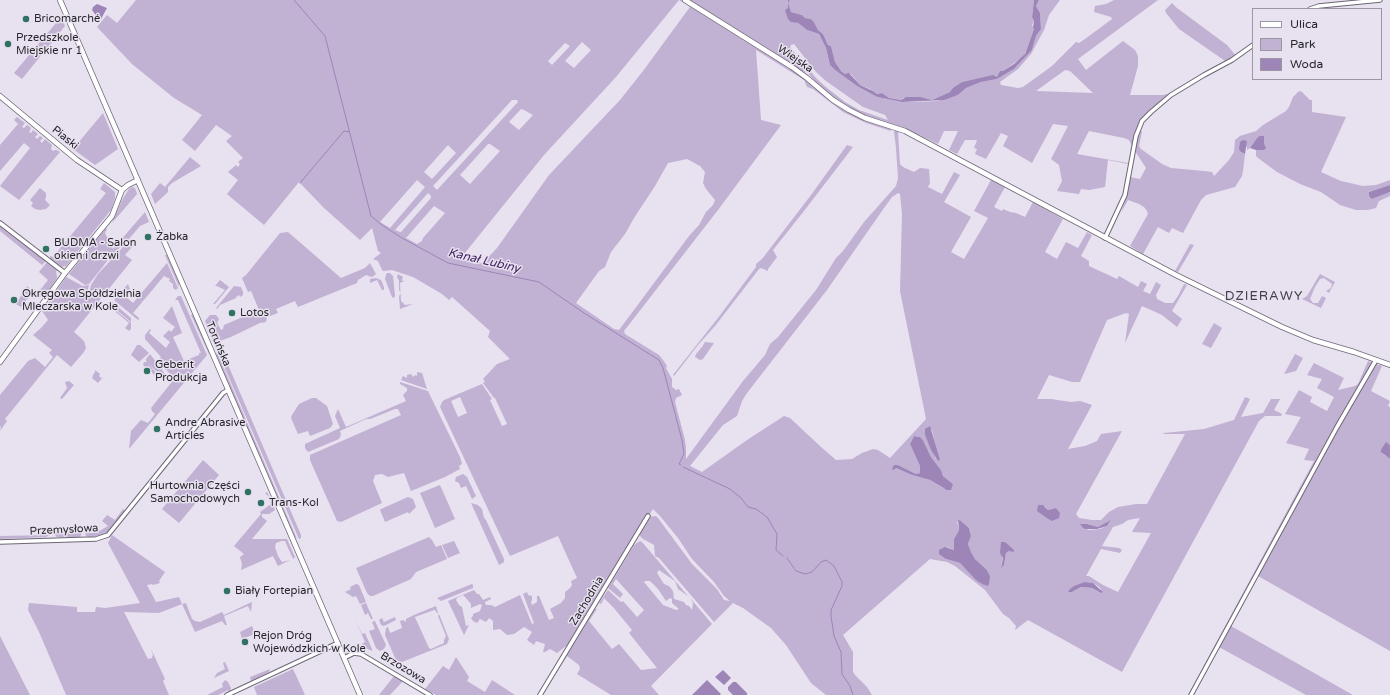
<!DOCTYPE html>
<meta charset="utf-8">
<style>
body{margin:0}
#map{position:relative;width:1390px;height:695px;overflow:hidden;background:#e8e1f0;font-family:"Varela Round",sans-serif}
canvas{display:block}
.legend{position:absolute;left:1252px;top:8px;width:130px;height:72px;box-sizing:border-box;background:#e8e1f0;border:1px solid #9b96a1;margin:0;padding:5px 7px;list-style:none;font-size:12px;color:#27252a}
.legend li{display:flex;align-items:center;gap:8px;height:20px}
.legend b{width:20px;border:1px solid #9b96a1}
</style>
<div id="map">
<canvas width="1390" height="695"></canvas>
<ul class="legend">
<li><b style="height:5px;background:#fff"></b>Ulica</li>
<li><b style="height:11px;background:#c1b1d3"></b>Park</li>
<li><b style="height:11px;background:#9d85b8"></b>Woda</li>
</ul>
</div>
<script>
const g = document.querySelector('canvas').getContext('2d');
g.lineJoin = 'round';
function paint(path, color) { g.fillStyle = color; g.fill(path, 'evenodd'); }
const toPath = rows => new Path2D(rows.map(r => 'M' + r).join(''));
function stroke(path, color, width, dash) { g.strokeStyle = color; g.lineWidth = width; g.lineCap = dash ? 'butt' : 'round'; g.setLineDash(dash || []); g.stroke(path); }
function label(font, color, halo, rows, align = 'center') {
  g.font = font + ' "Varela Round",sans-serif'; g.lineWidth = 3; g.setLineDash([]); g.textBaseline = 'middle'; g.strokeStyle = halo; g.fillStyle = color; for (const [text, x, y, turn = 0] of rows) {
    g.save(); g.translate(x, y); g.rotate((+turn || 0) * Math.PI / 180); g.textAlign = isNaN(turn) ? turn : align; if (halo) g.strokeText(text, 0, 0); g.fillText(text, 0, 0); g.restore();
  }
}
paint(toPath([
 [136,0,682,0,792,69,832,101,848,112,864,120,890,128,891,131,866,123,843,112,813,89,807,87,804,80,756,50,761,120,781,125,718,210,624,331,625,334,659,355,663,360,667,366,666,368,672,379,672,387,676,390,679,389,682,395,676,398,675,402,685,440,686,448,686,459,743,381,765,355,770,344,778,337,816,290,836,258,843,251,864,222,896,186,898,178,896,148,894,132,896,130,900,131,898,133,900,164,903,167,914,172,920,168,929,169,930,183,928,187,942,194,954,172,960,175,944,202,971,217,951,252,964,259,988,218,974,211,991,180,1005,187,994,207,1002,211,1003,209,1010,212,1016,213,1025,217,1033,202,1063,219,1045,252,1057,259,1066,242,1078,248,1087,232,1092,235,1081,256,1089,261,1089,266,1117,279,1119,276,1138,287,1141,281,1147,284,1143,291,1150,294,1156,282,1161,285,1156,295,1157,299,1165,303,1173,303,1178,296,1184,284,1187,285,1172,311,1182,319,1177,327,1162,315,1142,306,1125,343,1129,314,1126,313,1107,320,1080,382,1072,382,1049,375,1037,399,1051,399,1071,402,1080,401,1092,405,1068,449,1085,446,1097,441,1101,434,1122,431,1076,514,1079,518,1092,520,1101,520,1109,512,1118,507,1136,504,1147,504,1185,434,1163,434,1164,433,1204,429,1234,420,1245,397,1250,399,1241,417,1263,413,1271,399,1280,399,1274,410,1282,414,1281,416,1265,416,1259,421,1122,672,1028,620,1015,630,1016,626,1009,618,1003,614,985,590,955,566,947,562,930,559,843,635,853,652,853,672,855,675,867,687,872,695,826,695,811,683,786,645,771,628,743,608,733,603,714,622,659,558,655,556,654,545,643,539,640,536,640,532,570,643,557,653,550,649,545,652,543,652,545,644,536,641,534,645,527,640,532,632,524,627,514,634,507,635,500,629,493,630,493,621,489,618,486,622,480,619,477,623,473,621,471,618,473,616,473,614,480,611,482,605,480,604,471,608,471,604,465,597,463,595,457,598,456,600,459,605,462,607,466,626,469,625,464,635,448,601,474,590,477,594,479,594,483,600,490,597,491,599,485,602,486,605,491,605,495,607,520,595,532,624,534,623,523,594,527,592,528,595,532,596,532,600,531,602,532,605,537,602,537,596,539,596,549,620,554,618,550,609,561,603,565,598,565,592,570,588,572,585,571,581,577,578,558,536,510,556,440,407,442,402,444,400,482,384,492,399,490,400,502,426,507,424,495,398,494,398,483,383,485,382,483,379,497,364,510,359,488,337,490,331,452,297,449,300,442,294,413,277,392,270,383,271,382,270,378,261,373,259,381,253,378,251,372,228,360,240,324,208,299,182,264,225,227,194,238,180,228,172,236,165,238,167,240,164,238,162,243,158,226,141,232,136,216,125,195,151,182,140,202,115,174,98,132,64,97,27,107,15,117,23],
 [679,0,690,7,643,71,620,100,549,175,497,248,483,263,475,264,460,259,544,155,616,77],
 [582,42,591,50,574,68,565,61],
 [565,43,570,46,552,65,548,61],
 [512,100,517,100,518,102,437,190,433,186],
 [521,109,524,110,533,115,519,130,509,122],
 [488,144,490,144,500,151,470,184,460,175],
 [448,145,456,153,432,179,424,172],
 [687,159,700,166,705,172,703,183,706,189,715,200,713,205,706,212,699,225,689,236,619,330,614,329,576,303,599,271,605,267,611,252,625,234,634,218,655,186,668,163],
 [417,180,425,187,390,228,380,222],
 [428,193,431,196,431,198,401,232,400,232,395,230],
 [898,193,900,194,902,214,900,291,926,419,890,458,878,450,873,449,862,453,852,459,836,460,821,447,790,418,784,416,747,440,702,472,690,466,723,425,737,416,742,401,747,393,827,290,884,208,892,197],
 [434,206,445,213,423,238,422,241,417,244,406,238],
 [460,397,467,413,458,417,451,401],
 [925,429,932,430,939,461,936,459,925,435],
 [914,436,920,437,923,440,931,457,941,470,943,476,953,484,943,488,930,480,912,475,896,468,898,465,916,474,920,473,920,466,910,444],
 [1045,506,1048,510,1056,508,1058,512,1051,519,1045,517,1039,512],
 [653,509,660,516,678,538,692,559,714,582,724,596,730,601,724,600,717,589,692,564,658,518,656,516,648,517],
 [1140,518,1132,532,1151,533,1118,592,1103,585,1089,576,1086,576,1101,549,1120,553,1122,550,1119,548,1102,546,1113,527,1122,524,1128,520],
 [961,521,969,528,971,536,968,544,971,552,975,559,986,569,982,584,960,563,946,559,947,547,954,550,954,539,959,530,957,522],
 [1111,521,1107,526,1100,529,1089,530,1083,528,1087,524,1098,527],
 [1005,542,1009,551,1006,553,1004,565,1001,567],
 [1085,582,1093,583,1098,586,1101,589,1101,593,1092,588,1081,587,1072,592],
 [689,0,788,0,788,3,790,0,1034,0,1032,17,1034,21,1032,25,1034,29,1024,56,1003,71,997,77,991,76,962,82,950,92,932,100,921,97,903,98,901,100,889,98,882,93,877,94,870,89,860,85,851,74,845,74,840,70,835,62,831,46,828,45,823,34,818,30,814,22,811,19,805,18,802,15,791,12,788,5,788,9,785,10,793,22,798,23,807,30,819,34,826,48,830,65,835,70,857,86,877,97,902,102,915,102,937,101,958,95,966,88,981,82,997,79,1014,69,1032,50,1036,36,1041,29,1040,13,1036,6,1039,0,1060,0,1049,15,1044,30,1031,54,1018,69,1000,82,1001,85,1018,88,1023,87,1052,66,1076,42,1079,43,1085,39,1112,19,1111,17,1094,12,1095,6,1106,4,1114,0,1158,0,1078,59,1086,70,1123,41,1135,50,1138,56,1138,66,1130,95,1163,95,1172,93,1167,99,1145,120,1140,130,1142,132,1139,146,1141,149,1162,164,1171,168,1204,171,1212,172,1214,176,1215,175,1229,160,1234,152,1235,140,1240,136,1256,131,1263,125,1286,111,1289,107,1293,97,1298,92,1301,91,1310,100,1312,100,1312,112,1346,117,1321,172,1341,181,1363,186,1376,185,1390,180,1390,185,1369,192,1372,199,1390,192,1390,196,1379,201,1376,208,1368,210,1356,210,1340,205,1321,192,1300,184,1277,172,1258,158,1256,156,1256,150,1264,150,1264,140,1257,138,1250,148,1247,150,1247,146,1241,152,1245,154,1243,171,1242,176,1235,187,1206,195,1201,200,1183,233,1172,228,1169,233,1158,227,1143,254,1130,246,1148,214,1147,211,1144,207,1139,204,1128,200,1121,213,1128,193,1130,177,1140,179,1146,168,1135,151,1130,150,1132,146,1129,140,1124,138,1089,131,1077,154,1128,163,1128,164,1108,160,1105,187,1089,190,1081,189,1079,194,1057,191,1062,181,1059,165,1051,159,1068,126,1053,124,1032,163,1003,146,1008,136,1001,133,986,159,975,154,977,149,974,148,977,140,965,140,957,154,949,150,958,131,944,131,938,144,902,127,865,117,849,108,834,98,815,82,790,49,789,51,806,72,802,71],
 [794,44,816,72,826,81,863,107,885,115,888,120,859,110,845,102,827,88,817,79,794,52,790,47,791,45],
 [1065,70,1070,71,1093,93,1036,91],
 [1172,3,1177,8,1227,45,1237,57,1228,63,1179,29,1166,13,1165,10],
 [61,17,65,26,22,79,14,73],
 [103,113,118,149,95,165,73,149],
 [17,117,25,123,22,127,24,128,27,125,31,128,29,132,31,133,33,130,38,134,35,137,37,139,40,136,43,138,40,141,42,143,45,139,52,145,51,149,53,151,55,150,57,150,60,152,19,200,0,186,30,148,24,143,0,171,0,145,18,124,14,120],
 [847,145,853,147,804,211,773,250,777,257,768,269,768,271,761,268,759,269,715,326,698,345,674,376,673,375,680,366,718,318,756,267,756,264,762,259,811,195],
 [190,157,201,166,172,183,168,187,168,192,155,204,151,194,160,183,165,187],
 [104,183,115,192,115,198,111,210,66,266,60,267,50,259,50,256,53,257,106,193,100,189],
 [132,187,135,188,137,194,112,223,122,200,129,189],
 [40,188,46,193,46,197,45,200,50,205,46,209,40,210,35,209,31,206,33,203,30,200],
 [145,212,149,222,140,226,128,240,112,255,89,284,85,285,69,274,106,228,107,229,105,233,113,249],
 [0,225,46,261,42,265,0,231],
 [288,232,341,278,365,268,370,263,376,274,372,277,366,275,358,280,357,283,298,307,295,301,276,309,278,313,267,317,266,322,260,323,231,337,214,343,205,321,210,315,216,315,219,319,217,323,221,330,223,329,224,325,259,310,251,291,248,292,242,278,246,275,280,233],
 [1190,244,1194,245,1178,272,1175,271],
 [131,245,134,247,132,247,125,255,132,260,74,332,84,341,86,348,84,352,71,367,57,355,5,419,7,421,0,431,1,427,0,426,0,395,28,361,35,358,45,367,53,357,49,353,52,350,33,335,41,328,48,320,42,311,58,289,66,277,83,286,89,285,86,297,88,297,91,285,98,274,123,247],
 [165,255,167,255,179,283,179,287],
 [47,262,58,270,56,271,57,278,49,290,45,291,40,297,32,292,29,296,25,293,24,295,28,298,21,307,16,304,27,286,37,294,48,280,39,272],
 [167,263,178,288,176,290,173,288,173,284,169,281,170,279,164,276,133,313,139,318,139,319,138,320,114,300,128,284,130,290,125,296,133,303],
 [387,273,390,273,393,276,395,296,394,298,392,297,385,279,386,275],
 [398,274,403,277,402,280,404,282,401,282,400,284,401,301,405,305,413,304,400,309,399,296,401,293,399,290,399,281,397,277],
 [1320,274,1335,282,1329,293,1326,291,1331,288,1332,284,1324,278,1320,279,1315,287,1310,299,1313,303,1318,303,1322,296,1326,298,1321,308,1302,299,1307,296],
 [376,278,381,280,384,287,384,290,382,290,377,280,370,283,370,279],
 [220,280,229,287,215,304,213,304,225,290,217,286,215,286],
 [234,286,241,287,243,292,243,295,240,297,239,295,236,297,236,298,220,305,217,309,216,308],
 [178,296,181,296,207,355,129,449,131,431,141,420,148,423,155,414,152,411,151,408,175,378,164,368,158,361,161,357,145,339,145,335,150,329,151,330,149,333,166,348,170,342,163,336,169,330,171,332,175,327,163,318,172,306,182,333,173,337,184,361,199,355,199,353,201,353,178,300,175,300],
 [107,302,112,302,131,318,131,322],
 [110,307,113,308,131,323,131,329,129,331,125,328,129,323],
 [193,314,210,353,209,354,191,315],
 [1214,323,1222,328,1211,348,1202,344],
 [705,342,714,343,703,359,700,360,695,357,696,354,702,347],
 [137,345,140,345,149,353,139,362,131,355],
 [220,348,225,350,223,353,301,535,301,538,299,539,217,350],
 [217,352,297,539,295,537,216,356],
 [150,354,165,374,162,377,146,361,146,359],
 [1295,354,1303,358,1296,371,1284,374],
 [1368,361,1382,366,1371,391,1390,401,1388,406,1390,407,1390,445,1386,443,1383,454,1390,459,1390,651,1258,576,1231,626,1353,695,1306,695,1219,647,1193,695,1188,695,1314,461,1304,460,1309,449,1286,443,1301,417,1285,414,1299,390,1312,397,1310,402,1327,411,1334,397,1317,388,1322,379,1307,375,1314,363,1344,378,1338,390,1355,386,1358,384],
 [144,362,147,362,158,375,157,377,143,365],
 [95,370,100,374,99,376,101,378,103,377,98,383,92,378,94,373,95,373],
 [417,372,422,373,427,389,401,380,403,376,407,378,407,375,411,374,413,377,415,375,417,376],
 [69,381,74,385,62,399,60,398,67,388,65,382],
 [400,382,428,391,460,457,462,464,459,466,460,469,445,477,411,491,404,473,388,477,382,474,375,475,373,481,382,503,341,522,337,521,310,460,310,455,401,415,398,409,395,409,370,419,366,419,340,431,341,435,339,439,308,452,305,448,305,444,340,428,335,416,338,409,346,427,406,401,403,395,407,391,407,388,400,384],
 [312,398,316,398,327,406,333,424,330,428,310,436,308,431,298,434,291,418,292,415,299,404],
 [203,460,219,475,179,523,162,509],
 [463,474,467,477,476,496,472,499,466,486,461,488,459,483,455,481,456,477],
 [440,485,455,519,435,528,420,493],
 [267,492,275,510,269,514,262,514,262,517,267,521,252,539,287,539,295,557,293,559,285,541,281,541,276,543,275,547,278,556,282,562,290,560,278,566,273,556,241,570,242,564,240,557,244,554,234,546,261,514,260,512,271,504,268,496,265,493],
 [408,497,413,499,416,507,409,514,408,512,385,522,380,510,381,509],
 [471,503,478,505,482,509,484,518,486,520,504,559,504,562,499,565],
 [123,509,126,511,114,526,107,533,99,536,89,537,86,536,85,533,96,533,108,526,102,521,107,515,115,520],
 [82,533,80,537,57,537,54,534],
 [49,535,46,537,0,539,0,536],
 [112,535,165,572,159,581,160,583,153,585,152,584,147,585,156,602,179,597,182,604,186,603,192,619,195,621,200,622,222,612,224,615,252,602,251,612,248,606,224,616,227,625,225,625,222,621,195,632,182,604,159,613,124,612,148,659,152,658,153,655,151,649,165,679,163,681,169,695,66,695,39,632,28,610,29,603,77,607,77,612,95,612,96,607,105,608,140,603,108,543],
 [429,537,432,540,436,547,441,545,447,559,416,572,411,579,373,596,370,596,367,593,356,568],
 [454,541,460,553,448,558,442,545],
 [640,541,642,542,688,596,678,589,675,581,659,570,657,573,664,584,669,586,673,591,674,599,684,602,686,605,689,606,692,610,693,603,691,599,712,624,651,686,659,695,611,695,577,674,580,669,579,665,567,656,542,695,595,609,597,609,589,621,612,649,619,644,641,670,657,668,629,633,632,630,613,607,604,598,601,604,599,603,608,590,621,602,623,601,637,617,644,610,616,579,613,584,623,594,620,598,608,588,634,545],
 [645,581,650,581,658,589,666,601,670,598,672,599,672,603,679,609,676,610,663,605,644,582],
 [356,584,359,585,366,602,360,604,356,596,353,597,345,592,351,589,350,587],
 [472,584,473,585,473,588,441,601,437,598],
 [366,603,373,619,371,619,368,613,365,615,361,605],
 [436,606,438,613,437,613,435,610,434,610,415,617,414,615],
 [439,614,449,639,447,644,402,662,396,660,385,635,386,628,388,627,390,633,402,628,400,621,404,620,405,622,406,621,406,619,414,615,429,648,431,649,444,643,444,640,446,636,438,616],
 [395,617,396,620,384,626,381,625,379,620,382,618,384,622],
 [355,619,362,634,365,633,372,649,372,651,364,647,362,644,365,642],
 [375,621,386,645,384,649,380,651,376,648,369,631,375,629,372,622],
 [252,626,255,634,242,639,240,632],
 [0,636,30,695,0,695],
 [456,657,469,677,467,681,485,692,492,680,515,695,436,695,425,689,443,666,449,670],
 [225,662,229,671,214,678,217,673,225,669,223,663],
 [270,669,269,672,251,681,250,677],
 [293,669,305,695,257,695,254,687],
 [394,676,403,681,390,695,379,695],
 [225,680,228,682,231,688,230,691,229,692,228,690,218,695,207,695,223,687,222,684]
]), '#c1b1d3');
paint(toPath([
 [788,0,790,0,788,3,791,12,802,15,805,18,811,19,814,22,818,30,823,34,828,45,831,46,835,62,841,71,845,74,849,73,860,85,873,91,877,94,882,93,889,98,901,100,906,97,921,97,932,100,950,92,953,88,962,82,993,75,997,77,1000,71,1003,71,1014,64,1025,54,1034,29,1033,28,1034,21,1032,17,1034,0,1039,0,1036,6,1040,13,1041,29,1036,36,1032,50,1014,69,997,79,981,82,966,88,958,95,944,100,902,102,877,97,857,86,835,70,830,65,826,48,819,34,807,30,798,23,791,22,788,19,785,10,788,8],
 [97,4,107,8,101,19,97,17,92,10,93,7],
 [1260,136,1264,136,1264,144,1266,148,1264,150,1256,150,1250,148,1257,138],
 [1243,140,1247,141,1245,154,1241,152,1239,149,1240,142],
 [1390,185,1390,192,1372,199,1369,196,1369,192],
 [930,426,940,460,938,461,931,450,925,435,925,429],
 [914,436,920,437,923,440,931,457,941,470,943,476,953,484,951,490,947,490,930,480,912,475,896,468,893,470,892,469,894,465,898,465,916,474,920,473,920,466,910,444],
 [1386,442,1390,445,1390,459,1381,452,1381,450],
 [1038,505,1043,505,1048,510,1056,508,1060,513,1059,518,1052,521,1045,517,1037,511],
 [958,520,961,521,969,528,971,536,968,544,971,552,975,559,986,569,990,576,989,584,988,586,982,584,976,580,960,563,946,559,939,554,939,550,945,547,954,550,954,539,959,530],
 [1111,520,1107,526,1097,529,1085,529,1083,528,1080,524,1087,524,1098,527],
 [1001,542,1005,542,1014,550,1014,552,1009,551,1006,553,1004,565,1001,568,1003,558,1000,553],
 [1085,582,1093,583,1103,592,1101,593,1092,588,1081,587,1072,592,1068,592,1070,589,1074,586],
 [723,670,731,678,724,685,715,677],
 [707,680,721,694,720,695,692,695],
 [733,682,736,682,747,693,747,695,733,695,728,690,728,687]
]), '#9d85b8');
stroke(toPath([
 [294,0,325,36,371,216,382,225,402,238,448,263,539,282,584,313,659,360,663,368,682,440,684,454,679,464,681,465],
 [300,183,344,131,349,132],
 [683,467,730,489,741,498,748,507,756,509,767,517,777,534,776,550,783,556],
 [787,558,796,571,805,574,812,572,821,562,826,560,834,566,842,582,842,586,831,610,831,616,834,636,841,652,842,674,850,686,853,695]
]), '#9d85b8', 1);
const minor = toPath([
 [1310,9,1319,6,1380,0],
 [0,223,65,273],
 [1105,238,1125,195,1136,136,1142,121,1151,112,1171,95,1204,75,1232,60,1253,45],
 [0,542,96,539,108,535,223,393,228,390],
 [344,658,354,653,361,654,430,695],
 [227,695,338,643],
 [540,695,648,516],
 [1191,695,1337,427,1376,360]
]);
const tertiary = toPath([
 [60,0,360,695],
 [685,0,792,67,807,78,833,100,849,110,865,118,905,131,1176,275,1282,327,1313,340,1354,352,1390,365],
 [0,96,77,160,122,190],
 [0,362,65,273,112,216,122,190,128,185,138,180]
]);
stroke(minor, '#6d6774', 5.5);
stroke(tertiary, '#6d6774', 6);
stroke(minor, '#fff', 3.5);
stroke(tertiary, '#fff', 4.5);
for (const [x, y, r, color] of [
 [26,19,4,"#307262"],
 [8,44,4,"#307262"],
 [148,237,4,"#307262"],
 [46,249,4,"#307262"],
 [14,300,4,"#307262"],
 [232,313,4,"#307262"],
 [147,371,4,"#307262"],
 [157,429,4,"#307262"],
 [248,492,4,"#307262"],
 [261,503,4,"#307262"],
 [227,591,4,"#307262"],
 [245,642,4,"#307262"]
]) { const dot = new Path2D(); dot.arc(x, y, r, 0, 2 * Math.PI); g.fillStyle = color; g.fill(dot); stroke(dot, '#e8e1f0', 1.5); }
label('11px', '#27252a', '#e8e1f0', [
 ["Bricomarché",34,19],
 ["Przedszkole",16,38],
 ["Miejskie nr 1",16,51],
 ["Żabka",156,237],
 ["BUDMA - Salon",54,243],
 ["okien i drzwi",54,256],
 ["Okręgowa Spółdzielnia",22,294],
 ["Mleczarska w Kole",22,307],
 ["Lotos",240,313],
 ["Geberit",155,365],
 ["Produkcja",155,378],
 ["Andre Abrasive",165,423],
 ["Articles",165,436],
 ["Hurtownia Części",240,486,"right"],
 ["Samochodowych",240,499,"right"],
 ["Trans-Kol",269,503],
 ["Biały Fortepian",235,591],
 ["Rejon Dróg",253,636],
 ["Wojewódzkich w Kole",253,649]
], 'left');
label('11px', '#27252a', '#e8e1f0', [
 ["Wiejska",795,59,34],
 ["Piaski",65,138,39],
 ["Toruńska",218,344,67],
 ["Przemysłowa",64,530,-3],
 ["Zachodnia",587,601,-59],
 ["Brzozowa",403,668,31]
]);
label('italic 12px', '#432260', '#e8e1f0', [
 ["Kanał Lubiny",484,261,13]
]);
g.letterSpacing = '1px';
label('13px', '#433e49', '#e8e1f0', [
 ["DZIERAWY",1264,297]
]);
g.letterSpacing = '0px';
</script>
